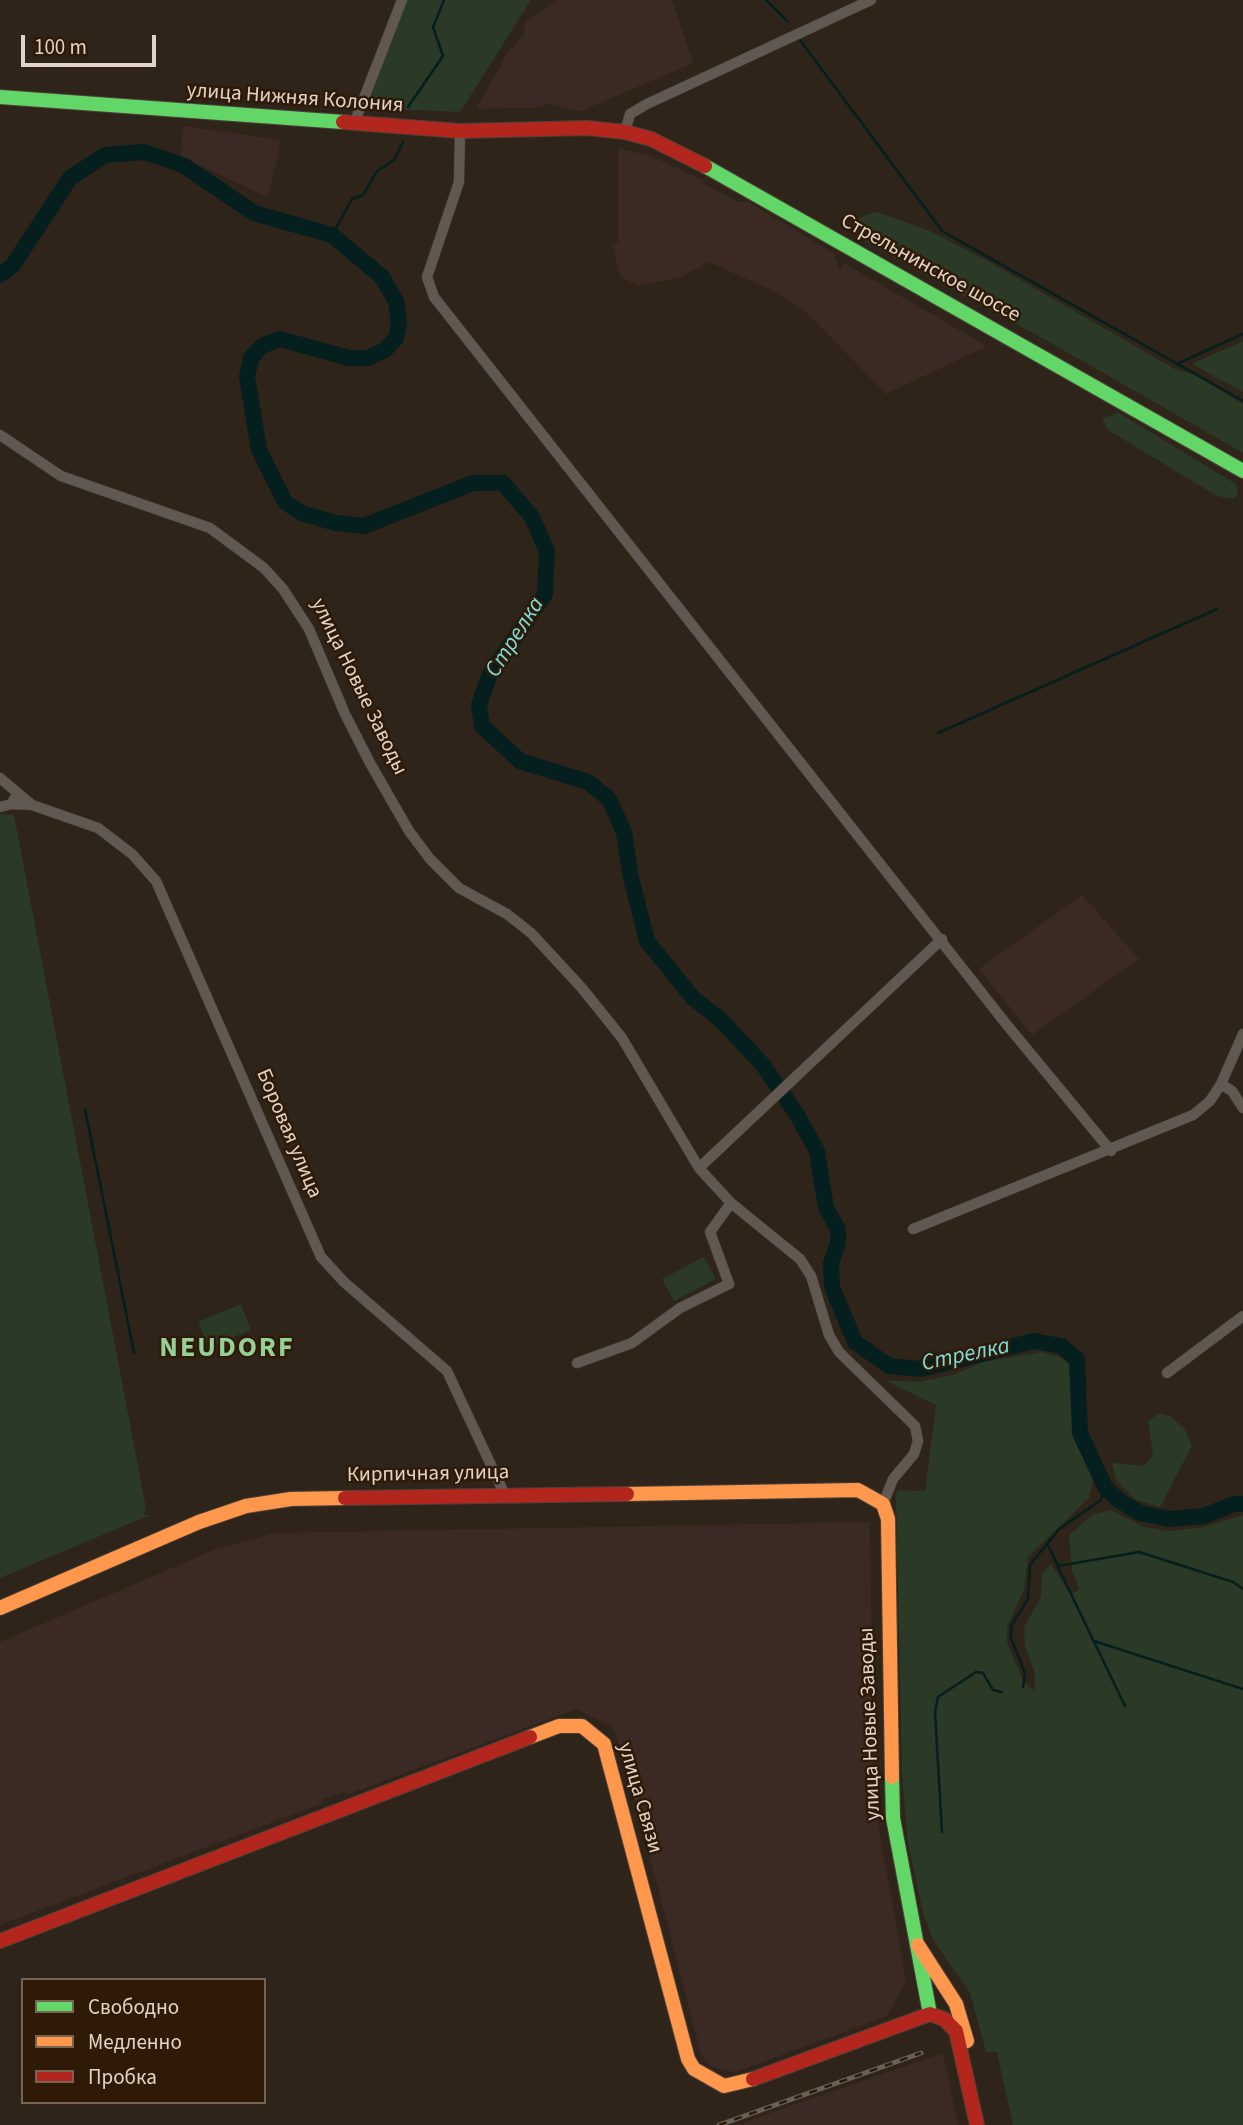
<!DOCTYPE html>
<meta charset="utf-8">
<style>
body{margin:0}
#map{position:relative;width:1243px;height:2125px;overflow:hidden;background:#2f2419;font-family:"Source Sans 3",sans-serif}
canvas{display:block}
.legend{position:absolute;left:21px;top:1978px;width:245px;height:126px;box-sizing:border-box;background:#2e1a06;border:2px solid #766453;margin:0;padding:9px 12px;list-style:none;font-size:21px;color:#e1d3c7}
.legend li{display:flex;align-items:center;gap:14px;height:35px}
.legend b{width:35px;border:2px solid #766453}
.scale{position:absolute;left:21px;top:35px;width:135px;height:32px;box-sizing:border-box;border:4px solid #e1d3c7;border-top:0;padding-left:9px;font-size:21px;line-height:24px;white-space:nowrap;color:#e1d3c7;-webkit-text-stroke:5px #2e1a06;paint-order:stroke}
</style>
<div id="map">
<canvas width="1243" height="2125"></canvas>
<ul class="legend">
<li><b style="height:9px;background:#63d668"></b>Свободно</li>
<li><b style="height:9px;background:#ff974d"></b>Медленно</li>
<li><b style="height:9px;background:#b3261e"></b>Пробка</li>
</ul>
<div class="scale">100 m</div>
</div>
<script>
const g = document.querySelector('canvas').getContext('2d');
g.lineJoin = 'round';
function paint(path, color) { g.fillStyle = color; g.fill(path, 'evenodd'); }
const toPath = rows => new Path2D(rows.map(r => 'M' + r).join(''));
function stroke(path, color, width, dash) { g.strokeStyle = color; g.lineWidth = width; g.lineCap = dash ? 'butt' : 'round'; g.setLineDash(dash || []); g.stroke(path); }
function label(font, color, halo, rows, align = 'center') {
  g.font = font + ' "Source Sans 3",sans-serif'; g.lineWidth = 5; g.setLineDash([]); g.textBaseline = 'middle'; g.strokeStyle = halo; g.fillStyle = color; for (const [text, x, y, turn = 0] of rows) {
    g.save(); g.translate(x, y); g.rotate((+turn || 0) * Math.PI / 180); g.textAlign = isNaN(turn) ? turn : align; if (halo) g.strokeText(text, 0, 0); g.fillText(text, 0, 0); g.restore();
  }
}
paint(toPath([
 [557,0,672,0,693,63,581,111,548,104,532,108,476,109,508,52,524,34,526,21],
 [183,126,281,140,268,197,181,157],
 [618,148,651,156,703,180,703,184,739,202,748,202,833,253,840,270,845,264,987,346,886,394,807,313,771,290,709,262,681,277,638,286,621,277,612,244,618,243],
 [1082,895,1139,959,1032,1035,979,969],
 [870,1522,874,1802,906,1980,887,2016,735,2072,711,2067,701,2054,623,1753,612,1727,576,1709,346,1795,344,1792,335,1795,322,1800,323,1803,0,1925,0,1642,214,1550,274,1533],
 [943,2053,958,2125,741,2125,756,2118]
]), '#3b2a23');
paint(toPath([
 [405,0,531,0,460,112,367,108],
 [878,212,930,231,986,260,1175,369,1194,374,1243,404,1243,453,1049,342,858,238,852,229,853,223,863,216],
 [1243,341,1243,392,1192,364],
 [1119,413,1236,484,1238,492,1234,499,1217,496,1108,430,1102,418],
 [0,814,14,815,146,1508,144,1515,150,1515,0,1578],
 [704,1257,716,1279,674,1301,662,1279],
 [241,1304,251,1330,209,1347,198,1322],
 [1042,1352,1062,1358,1070,1365,1074,1416,1072,1435,1087,1456,1093,1480,1089,1498,1028,1557,1024,1590,1007,1627,1007,1643,1023,1680,1035,1692,1035,1673,1025,1647,1024,1627,1041,1597,1042,1573,1051,1564,1071,1595,1079,1589,1072,1571,1069,1535,1093,1514,1111,1510,1144,1527,1169,1531,1204,1527,1243,1515,1243,2125,1013,2125,997,2052,986,2052,970,1993,933,1940,923,1913,907,1838,902,1771,896,1498,897,1490,925,1491,936,1405,884,1380,918,1382,953,1375,982,1362],
 [1159,1413,1170,1416,1184,1428,1192,1446,1160,1507,1136,1500,1116,1480,1112,1463,1144,1466,1153,1455,1148,1422]
]), '#2b3927');
stroke(toPath([
 [766,0,787,21],
 [800,40,942,231,1243,401],
 [408,107,443,56,433,27,444,0],
 [332,235,352,199,363,195,377,171,394,160,403,142],
 [1179,363,1243,334],
 [938,733,1217,609],
 [85,1109,134,1353],
 [1047,1543,1058,1566,1139,1552,1233,1582,1243,1589],
 [1058,1567,1125,1706],
 [1094,1641,1243,1689],
 [1023,1687,1025,1673,1011,1638,1011,1626,1028,1599,1030,1565,1059,1529,1101,1500,1105,1487],
 [942,1832,935,1712,938,1697,976,1672,983,1673,993,1690,1002,1692]
]), '#041f1e', 2.5);
stroke(toPath([
 [0,275,13,265,70,178,105,155,144,152,183,165,254,213,332,235,382,277,396,301,399,324,396,338,385,350,368,358,349,358,280,339,262,346,251,358,247,377,259,450,285,502,301,513,336,523,364,526,473,483,503,483,532,517,547,551,545,594,490,674,479,705,482,726,520,761,588,782,609,799,624,832,631,878,647,941,693,998,720,1019,763,1065,796,1113,817,1151,826,1208,838,1229,838,1243,831,1263,832,1287,855,1342,889,1366,921,1369,1034,1341,1061,1346,1077,1359,1080,1433,1105,1487,1117,1499,1140,1513,1170,1519,1204,1516,1234,1504,1243,1504]
]), '#041f1e', 16);
const street = toPath([
 [354,124,402,0],
 [460,131,459,182,427,277,434,297,1007,1025,1111,1151],
 [625,132,630,114,647,104,871,0],
 [0,435,61,476,210,528,264,568,283,589,309,629,345,714,370,763,409,831,430,859,459,888,507,914,531,933,581,987,622,1038,699,1168,731,1203,800,1259,811,1276,829,1335,839,1352,915,1426,918,1441,914,1454,893,1479,883,1504],
 [0,778,32,805],
 [12,804,32,805,98,828,132,854,156,881,321,1257,344,1282,447,1371,505,1495],
 [0,807,12,804,14,799],
 [1221,1084,1232,1091,1243,1108],
 [699,1168,942,939],
 [913,1229,1193,1115,1210,1101,1221,1084,1243,1034],
 [577,1363,632,1343,680,1308,729,1284,710,1232,731,1203],
 [1167,1373,1243,1316]
]);
const fast = toPath([
 [0,97,343,122],
 [705,166,1243,471],
 [892,1777,893,1818,930,2014]
]);
const slow = toPath([
 [627,1494,858,1490,883,1504,888,1519,892,1777],
 [0,1608,199,1522,246,1506,291,1499,345,1498],
 [530,1737,559,1726,582,1726,604,1744,688,2059,694,2069,724,2086,753,2079],
 [918,1945,956,2004,967,2041]
]);
const jam = toPath([
 [343,122,460,131,587,128,625,132,651,139,705,166],
 [345,1498,627,1494],
 [0,1941,530,1737],
 [753,2079,930,2014,944,2019,956,2031,977,2125]
]);
stroke(street, '#4b4139', 11);
stroke(fast, '#4b4139', 16);
stroke(slow, '#4b4139', 16);
stroke(jam, '#4b4139', 16);
stroke(street, '#615951', 10);
stroke(fast, '#63d668', 14);
stroke(slow, '#ff974d', 14);
stroke(jam, '#b3261e', 14);
const rail = toPath([
 [719,2125,921,2053]
]);
stroke(rail, '#696058', 5);
stroke(rail, '#2e1a06', 2.5, [8]);
label('21px', '#e1d3c7', '#2e1a06', [
 ["улица Нижняя Колония",295,99,4],
 ["Стрельнинское шоссе",930,269,29],
 ["улица Новые Заводы",358,687,64],
 ["Боровая улица",288,1134,67],
 ["Кирпичная улица",428,1475,-1],
 ["улица Новые Заводы",871,1724,-92],
 ["улица Связи",639,1798,74]
]);
label('italic 23px', '#7adee0', '#2e1a06', [
 ["Стрелка",516,638,-58],
 ["Стрелка",966,1356,-12]
]);
g.letterSpacing = '2px';
label('bold 28px', '#95d097', '#2e1a06', [
 ["NEUDORF",227,1350]
]);
g.letterSpacing = '0px';
</script>
